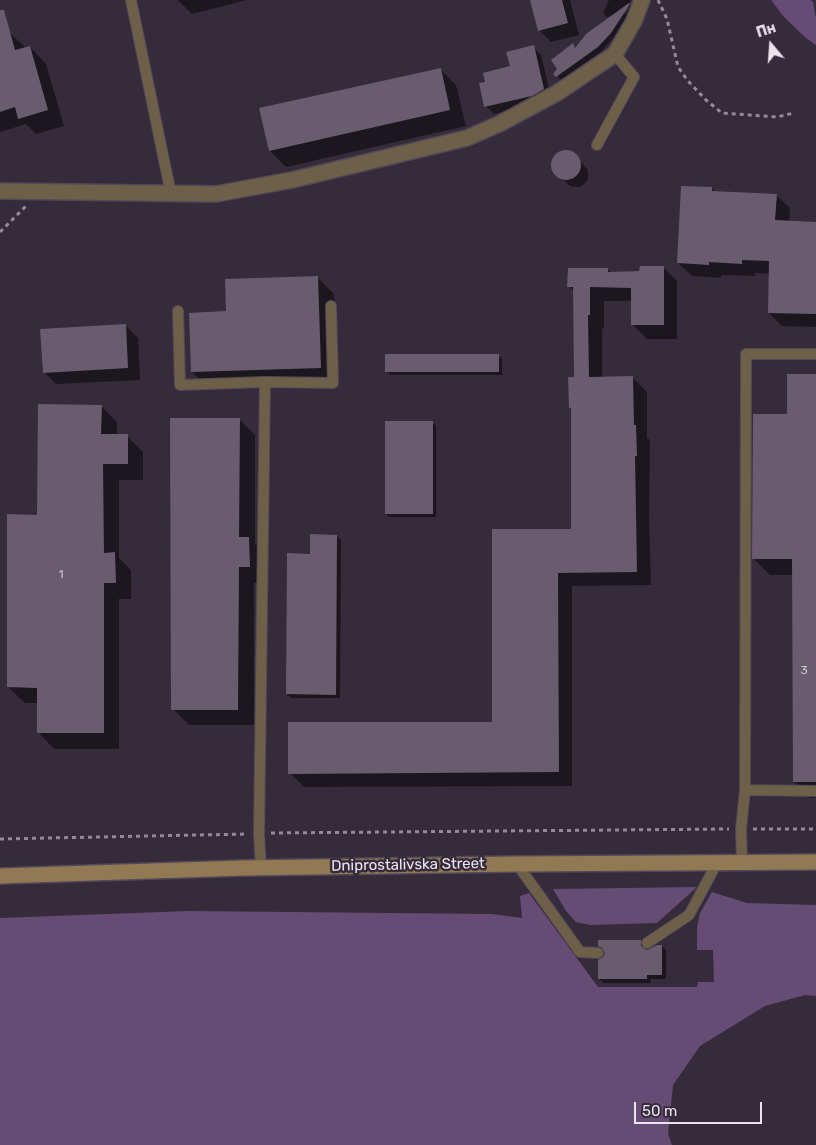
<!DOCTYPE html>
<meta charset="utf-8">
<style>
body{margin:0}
#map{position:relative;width:816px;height:1145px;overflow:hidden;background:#352b3b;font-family:Rubik,sans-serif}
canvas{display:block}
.north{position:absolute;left:746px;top:20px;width:50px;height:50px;-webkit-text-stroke:4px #352b3b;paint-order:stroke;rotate:342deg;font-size:14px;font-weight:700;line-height:20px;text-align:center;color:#ebe4ef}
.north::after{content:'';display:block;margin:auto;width:18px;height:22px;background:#ebe4ef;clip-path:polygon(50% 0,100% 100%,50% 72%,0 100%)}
.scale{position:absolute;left:634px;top:1102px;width:128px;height:22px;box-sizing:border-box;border:2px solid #ebe4ef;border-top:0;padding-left:6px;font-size:15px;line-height:18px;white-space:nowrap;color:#ebe4ef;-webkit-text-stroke:4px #352b3b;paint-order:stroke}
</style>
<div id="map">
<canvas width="816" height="1145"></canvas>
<div class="north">Пн</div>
<div class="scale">50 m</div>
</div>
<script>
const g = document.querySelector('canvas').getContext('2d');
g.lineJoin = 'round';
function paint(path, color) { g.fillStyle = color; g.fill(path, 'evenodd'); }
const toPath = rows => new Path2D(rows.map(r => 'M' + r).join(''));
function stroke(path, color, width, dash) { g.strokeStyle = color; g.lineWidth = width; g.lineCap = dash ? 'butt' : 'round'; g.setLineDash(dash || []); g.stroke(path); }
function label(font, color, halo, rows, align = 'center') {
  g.font = font + ' Rubik,sans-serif'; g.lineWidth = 5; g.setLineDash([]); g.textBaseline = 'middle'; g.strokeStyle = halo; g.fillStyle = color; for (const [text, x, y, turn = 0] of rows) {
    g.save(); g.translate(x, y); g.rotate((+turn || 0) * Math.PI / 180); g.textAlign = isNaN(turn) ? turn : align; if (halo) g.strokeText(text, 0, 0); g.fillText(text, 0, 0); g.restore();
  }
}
paint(toPath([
 [771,0,810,0,813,2,816,18,816,45,806,38,784,17],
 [697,887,657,923,590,925,576,922,566,911,553,889],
 [712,892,747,903,816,905,816,996,805,995,765,1006,700,1046,673,1085,668,1134,672,1145,0,1145,0,918,188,911,492,914,522,918,520,896,529,893,598,987,697,987,698,982,714,982,713,950,697,950,697,927,700,913]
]), '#664c74');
paint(toPath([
 [178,0,247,0,192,14],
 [531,0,570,0,579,35,551,42,539,30],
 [609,0,631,0,629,5,633,9,614,37,602,51,561,80,555,74,573,45,576,48,615,15,607,17,603,13],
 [627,6,629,8,625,14,623,12],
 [9,32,26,48,30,47,46,64,64,126,36,134,26,124,0,132,0,34],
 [533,47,541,55,551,97,541,103,494,114,486,106,511,67],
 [440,69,456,85,466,126,286,167,270,151],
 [565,152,574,154,588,170,588,179,582,186,578,187,570,186,555,172,553,168,555,159,561,153],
 [712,188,715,192,776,195,790,208,789,222,816,223,816,327,782,326,769,313,770,274,755,273,755,276,721,275,721,278,692,276,678,263],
 [663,267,677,281,677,339,647,339,633,325,633,301,604,301,604,329,602,328,602,378,633,378,647,392,647,438,650,440,649,518,651,585,572,586,572,786,304,787,290,773,494,723,573,530,572,410,570,407,575,378,575,292,569,286,608,270,612,273,641,273],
 [318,278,334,294,337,384,208,388,192,372,228,313],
 [125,325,138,338,140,380,56,384,44,372],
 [498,355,502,359,502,375,390,375,386,371],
 [816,375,816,798,810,798,794,782,793,575,770,575,754,559,788,415],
 [101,406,117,422,117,436,127,436,143,452,143,480,119,480,119,558,131,570,131,599,119,599,119,749,54,749,38,732,38,703,25,703,8,687,38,516],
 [239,419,255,435,255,544,265,554,265,583,254,583,254,725,189,725,173,709],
 [432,422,436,426,436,517,389,517,386,514],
 [337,536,341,540,340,698,291,698,287,694,311,555],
 [640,941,647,951,662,946,666,950,666,979,651,979,651,983,604,983,599,979,606,953,599,946]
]), '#0007');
paint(toPath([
 [530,0,562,0,568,23,538,31],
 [629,3,630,4,611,33,598,47,556,77,553,74,557,69,551,60,573,43,575,48,586,34],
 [0,10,4,10,15,50,30,46,48,110,18,119,15,107,0,112],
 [534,45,544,89,532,96,484,107,479,83,485,82,483,73,510,66,506,52],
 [441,68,450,110,269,151,259,108],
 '551 165a15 15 0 1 1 30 0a15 15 0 1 1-30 0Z',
 [681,186,712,187,712,191,777,194,775,220,816,222,816,314,768,313,769,261,742,260,742,264,709,262,709,265,677,263],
 [640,266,664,266,664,325,631,325,631,288,590,287,590,315,588,315,589,377,633,376,634,425,636,425,637,456,635,456,637,572,558,573,559,772,288,774,288,722,492,722,492,529,571,529,571,408,569,408,568,377,574,377,573,287,567,287,568,268,608,268,608,272,639,271],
 [318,276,321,368,191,372,189,313,226,311,225,279],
 [126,324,128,368,43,373,40,329],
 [385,354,499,354,499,372,385,372],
 [787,374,816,374,816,782,793,782,792,559,752,559,753,414,787,414],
 [38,404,102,405,101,434,128,434,128,464,103,464,104,553,115,552,116,583,104,583,104,733,37,733,37,688,7,687,7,514,37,515],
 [170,418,240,418,239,537,249,537,250,567,239,567,238,710,171,710],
 [385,421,433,421,433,514,385,514],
 [310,534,337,535,336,695,286,694,287,553,310,554],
 [598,940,641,940,641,946,647,950,657,945,662,945,662,975,647,975,647,979,598,979,598,960,603,957,605,953,602,948,598,946]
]), '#685c6e');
const lane = toPath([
 [131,0,171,194],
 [597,145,634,77,615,54],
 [178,311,180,385,265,382,333,383,331,306],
 [745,790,746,354,816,354],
 [742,863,741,829,745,790,816,791],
 [517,864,580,952,598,953],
 [261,868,259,834,265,382],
 [647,943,689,915,717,863]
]);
const street = toPath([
 [0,191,216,194,292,180,467,138,499,124,557,93,615,54,634,21,642,0]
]);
const secondary = toPath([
 [0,876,243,868,517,864,816,862]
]);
stroke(lane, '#524958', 12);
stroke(street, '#524958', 18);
stroke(secondary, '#524958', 18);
stroke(toPath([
 [658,0,667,19,678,67,688,81,706,100,722,113,777,117,794,113],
 [0,232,26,206],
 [753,829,816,829],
 [271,833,729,829],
 [0,839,247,834]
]), '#938b98', 3, [4, 4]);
stroke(lane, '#6e5f48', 10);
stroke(street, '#6e5f48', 15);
stroke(secondary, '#917954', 15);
label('12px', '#cac2cf', null, [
 ["1",61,575],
 ["3",804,671]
]);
label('15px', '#ebe4ef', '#352b3b', [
 ["Dniprostalivska Street",408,865,-1]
]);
</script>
